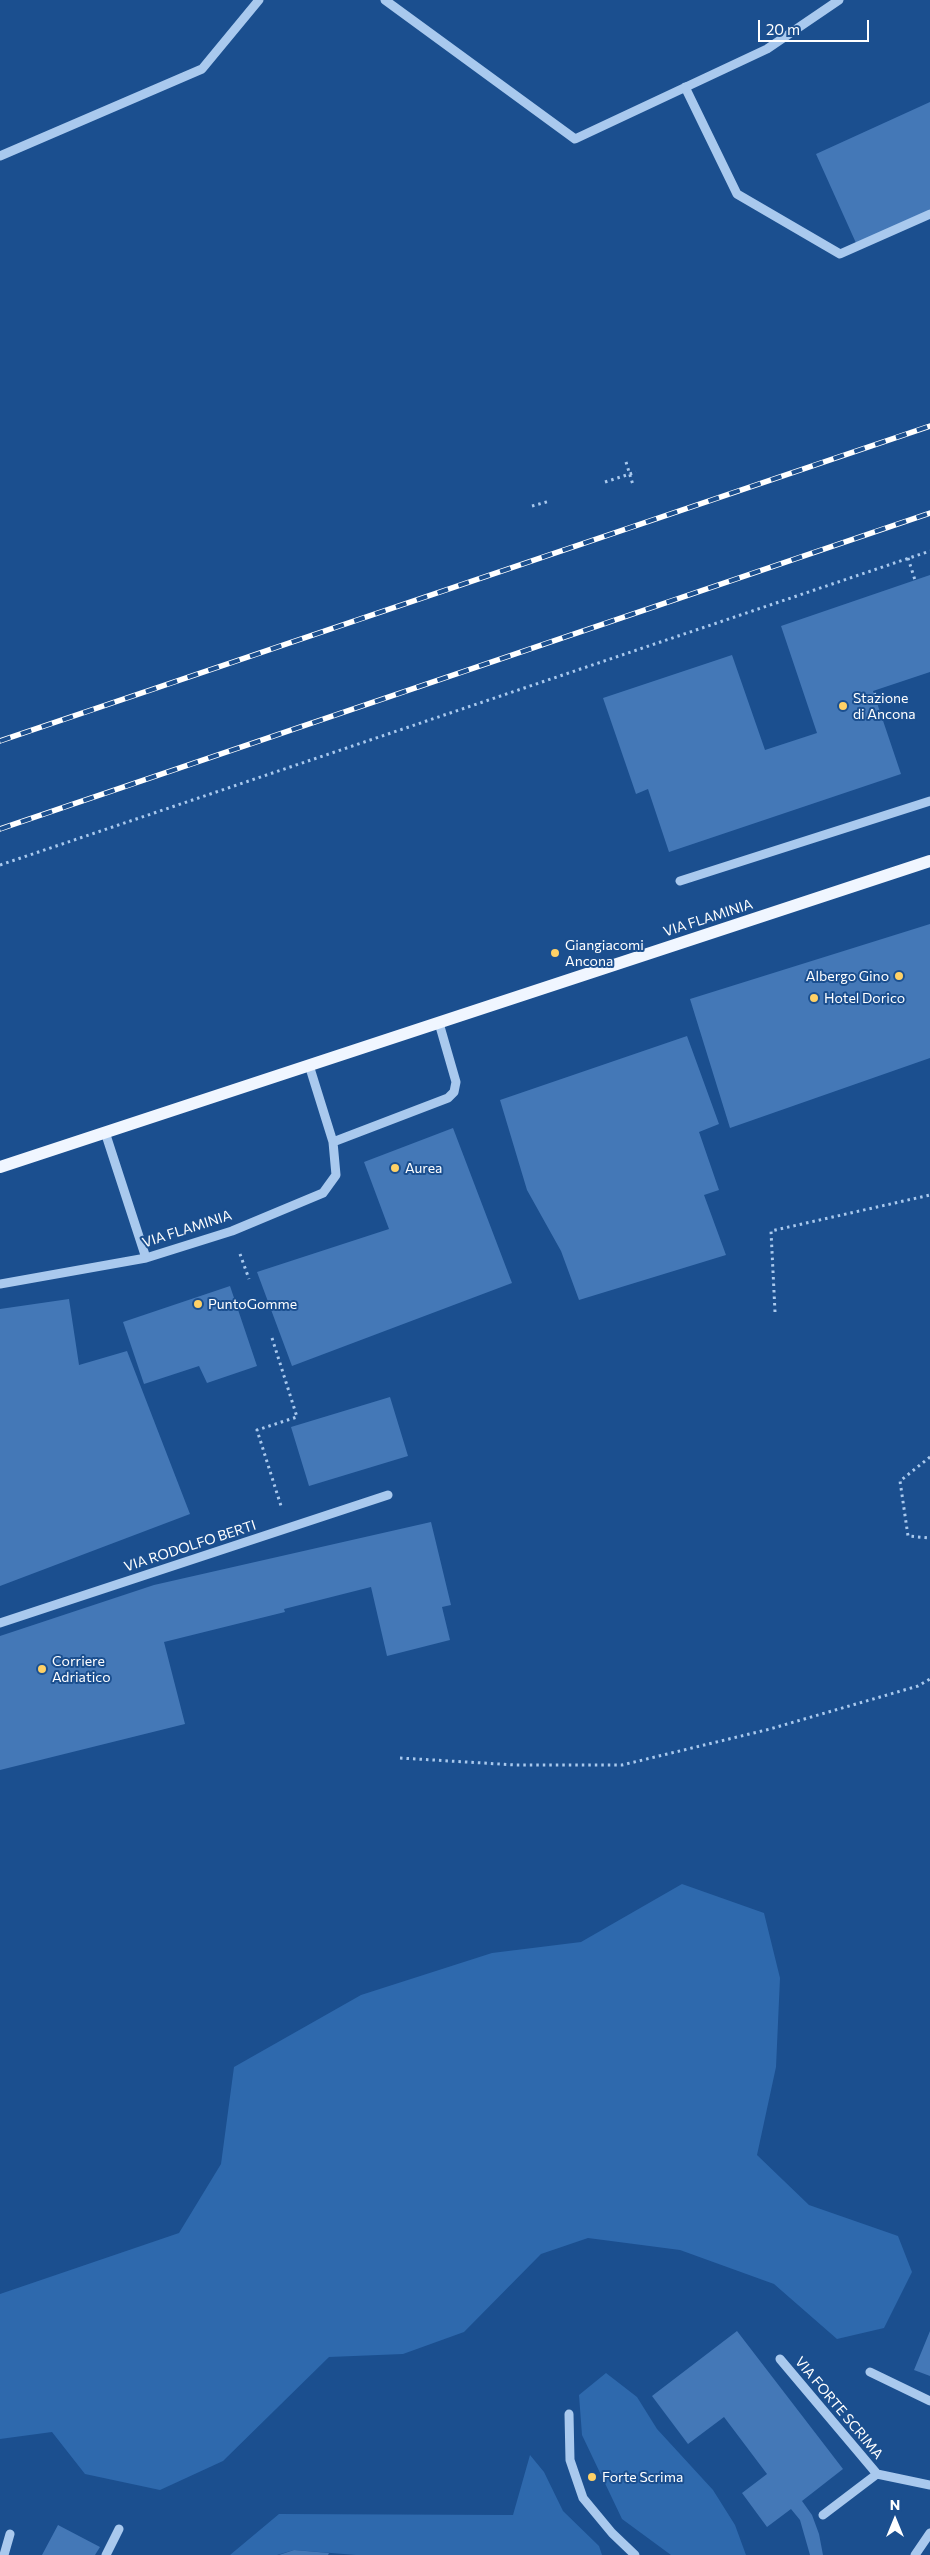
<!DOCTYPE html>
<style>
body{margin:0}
#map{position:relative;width:930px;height:2555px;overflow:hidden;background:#1b4f8f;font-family:Commissioner,sans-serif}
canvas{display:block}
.north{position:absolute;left:870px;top:2495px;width:50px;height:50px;-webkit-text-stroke:4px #1b4f8f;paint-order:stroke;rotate:0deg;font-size:14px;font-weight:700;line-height:20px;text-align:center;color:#fff}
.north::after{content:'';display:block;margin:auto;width:18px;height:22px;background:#fff;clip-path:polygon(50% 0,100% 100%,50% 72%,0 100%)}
.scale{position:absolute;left:758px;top:20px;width:111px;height:22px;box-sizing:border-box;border:2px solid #fff;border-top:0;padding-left:6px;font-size:15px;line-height:18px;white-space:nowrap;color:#fff;-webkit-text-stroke:4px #1b4f8f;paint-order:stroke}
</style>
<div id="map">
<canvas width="930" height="2555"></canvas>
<div class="north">N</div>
<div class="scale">20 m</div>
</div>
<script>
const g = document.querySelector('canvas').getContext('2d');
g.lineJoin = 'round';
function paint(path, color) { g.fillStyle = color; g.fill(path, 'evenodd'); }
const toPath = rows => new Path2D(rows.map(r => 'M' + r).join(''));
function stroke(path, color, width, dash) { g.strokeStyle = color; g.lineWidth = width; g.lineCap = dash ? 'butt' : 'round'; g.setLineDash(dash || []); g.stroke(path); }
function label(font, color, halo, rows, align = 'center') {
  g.font = font + ' Commissioner,sans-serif'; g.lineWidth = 4; g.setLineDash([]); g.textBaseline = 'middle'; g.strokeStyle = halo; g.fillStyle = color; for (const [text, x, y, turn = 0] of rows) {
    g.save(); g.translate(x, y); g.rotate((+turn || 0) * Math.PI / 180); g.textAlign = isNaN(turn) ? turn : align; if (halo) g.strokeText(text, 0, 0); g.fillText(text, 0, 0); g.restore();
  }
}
paint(toPath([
 [682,1884,764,1913,780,1978,776,2067,757,2155,809,2205,898,2236,912,2272,884,2328,837,2339,774,2284,680,2250,588,2238,541,2254,464,2332,403,2354,329,2357,223,2461,160,2490,85,2474,52,2432,0,2439,0,2294,179,2233,221,2164,234,2067,361,1995,492,1953,581,1942],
 [606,2373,637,2397,657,2429,713,2490,735,2525,746,2555,671,2555,622,2519,582,2435,579,2395],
 [530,2455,544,2472,563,2511,599,2546,602,2555,356,2555,294,2550,277,2555,230,2555,279,2514,513,2515]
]), '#2e69ad');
paint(toPath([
 [930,102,930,210,856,243,816,154],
 [930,575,930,672,873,691,901,774,669,852,648,789,636,794,603,698,732,655,765,750,817,733,781,626],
 [930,924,930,1058,730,1128,690,999],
 [687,1036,719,1124,699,1132,719,1190,704,1195,726,1255,579,1300,561,1251,527,1190,500,1100],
 [453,1128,512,1283,292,1366,257,1272,389,1229,364,1162],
 [230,1286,257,1366,207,1383,199,1366,144,1384,123,1322],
 [69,1299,79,1365,127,1351,190,1514,0,1586,0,1309],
 [390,1397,408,1456,309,1486,291,1427],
 [431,1522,451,1605,442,1607,450,1640,387,1656,371,1587,284,1609,285,1612,164,1642,185,1724,0,1770,0,1636,154,1585],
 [737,2331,843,2469,802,2501,812,2515,819,2534,823,2555,810,2555,800,2520,791,2509,767,2527,742,2493,767,2474,724,2417,688,2444,652,2396],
 [930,2331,930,2376,914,2370],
 [58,2525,100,2547,95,2555,42,2555],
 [294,2550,329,2553,328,2555,279,2555]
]), '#4478b7');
stroke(toPath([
 [626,462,633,485],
 [605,482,636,472],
 [532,506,550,501],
 [908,558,915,580],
 [874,695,879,693],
 [0,865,930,551],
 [240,1254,249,1279],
 [775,1312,771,1231,930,1195],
 [272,1338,297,1417,257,1430,281,1506],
 [930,1457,900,1481,908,1536,930,1538],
 [400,1758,516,1765,622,1765,770,1729,918,1686,930,1679]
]), '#a9c9ee', 3, [2.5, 4]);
stroke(toPath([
 [385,0,575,139,767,49,839,0],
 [685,87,737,194,840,254,930,214],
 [0,156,202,69,259,0],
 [680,881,930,801],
 [105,1132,146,1258],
 [333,1142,448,1098,454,1092,456,1082,439,1023],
 [0,1284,146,1258,232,1231,323,1193,336,1175,333,1142,309,1065],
 [0,1623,388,1495],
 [780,2359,877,2474,930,2485],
 [870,2372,930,2401],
 [569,2414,570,2460,583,2498,612,2533,635,2555],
 [823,2515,877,2474],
 [4,2555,10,2534],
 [106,2555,119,2529],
 [915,2555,930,2533]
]), '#a9c9ee', 9);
stroke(toPath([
 [0,1167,930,861]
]), '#f0f6ff', 12);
const rail = toPath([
 [0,741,930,426],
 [0,829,930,513]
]);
stroke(rail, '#fff', 5.5);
stroke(rail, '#1b4f8f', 4, [11]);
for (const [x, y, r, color] of [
 [843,706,5,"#ffd166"],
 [555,953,5,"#ffd166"],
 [899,976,5,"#ffd166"],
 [814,998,5,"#ffd166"],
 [395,1168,5,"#ffd166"],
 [198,1304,5,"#ffd166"],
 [42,1669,5,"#ffd166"],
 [592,2477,5,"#ffd166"]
]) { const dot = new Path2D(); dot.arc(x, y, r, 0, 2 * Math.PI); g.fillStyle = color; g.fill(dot); stroke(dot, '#1b4f8f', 2); }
label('14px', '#fff', '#1b4f8f', [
 ["Stazione",853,698],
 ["di Ancona",853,714],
 ["Giangiacomi",565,945],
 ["Ancona",565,961],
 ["Albergo Gino",889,976,"right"],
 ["Hotel Dorico",824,998],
 ["Aurea",405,1168],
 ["PuntoGomme",208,1304],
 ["Corriere",52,1661],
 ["Adriatico",52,1677],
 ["Forte Scrima",602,2477]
], 'left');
label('14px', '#fff', '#1b4f8f', [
 ["VIA FLAMINIA",708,918,-18],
 ["VIA FLAMINIA",187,1229,-18],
 ["VIA RODOLFO BERTI",190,1546,-18],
 ["VIA FORTE SCRIMA",839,2408,50]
]);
</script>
